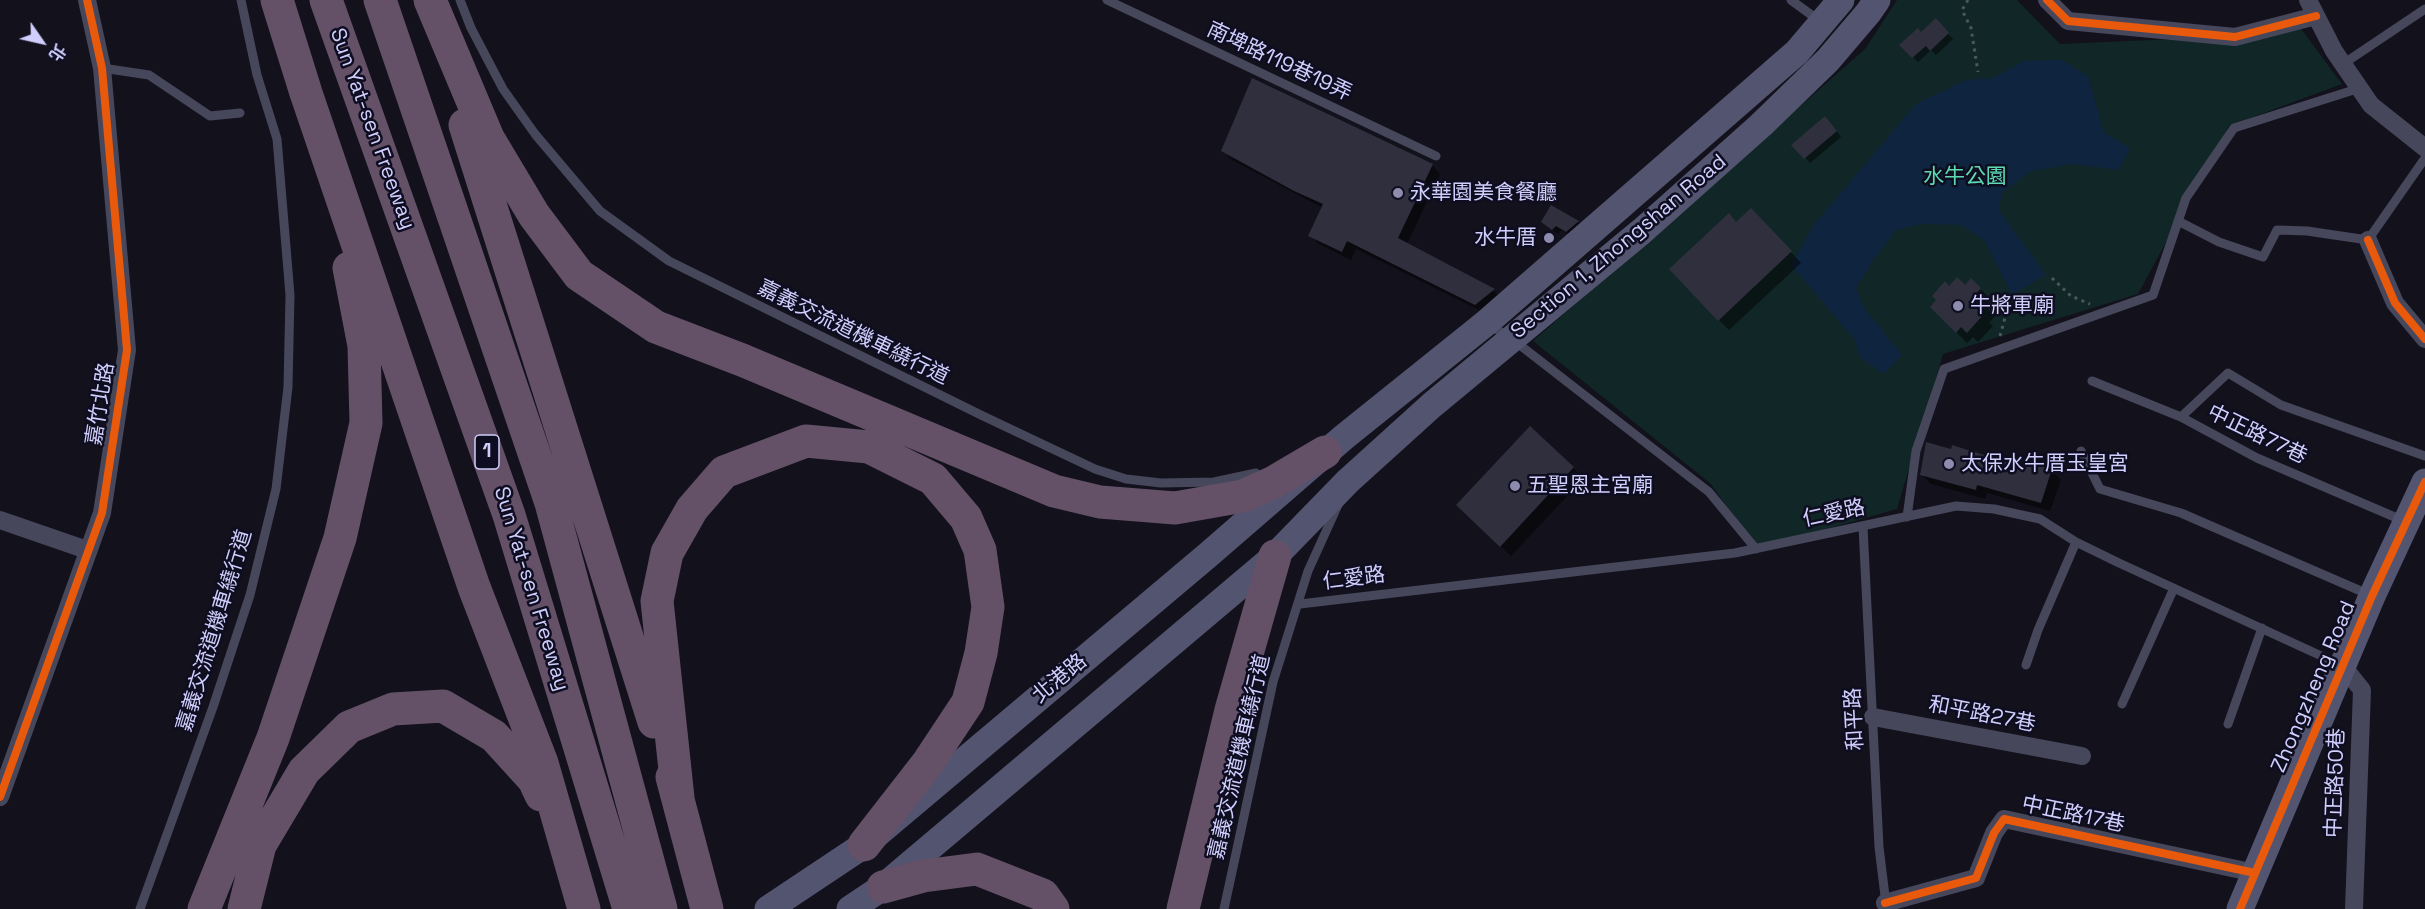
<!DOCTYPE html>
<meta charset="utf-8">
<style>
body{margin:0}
#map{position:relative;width:2425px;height:909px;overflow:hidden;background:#12111c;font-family:"Space Grotesk","Noto Sans TC",sans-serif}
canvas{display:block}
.north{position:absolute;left:12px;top:12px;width:60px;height:60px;-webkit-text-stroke:4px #0f0d20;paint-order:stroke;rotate:124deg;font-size:16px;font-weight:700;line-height:24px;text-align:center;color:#d0cefd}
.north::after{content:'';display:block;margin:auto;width:21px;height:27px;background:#d0cefd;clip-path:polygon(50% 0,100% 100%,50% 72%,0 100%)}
</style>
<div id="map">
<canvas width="2425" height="909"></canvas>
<div class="north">北</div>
</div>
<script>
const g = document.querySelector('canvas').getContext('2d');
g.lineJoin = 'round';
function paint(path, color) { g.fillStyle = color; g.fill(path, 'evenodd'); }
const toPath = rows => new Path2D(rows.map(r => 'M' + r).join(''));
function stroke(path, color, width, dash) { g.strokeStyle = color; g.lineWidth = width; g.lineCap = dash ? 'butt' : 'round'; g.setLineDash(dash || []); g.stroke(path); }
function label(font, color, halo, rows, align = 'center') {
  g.font = font + ' "Space Grotesk","Noto Sans TC",sans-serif'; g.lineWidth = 5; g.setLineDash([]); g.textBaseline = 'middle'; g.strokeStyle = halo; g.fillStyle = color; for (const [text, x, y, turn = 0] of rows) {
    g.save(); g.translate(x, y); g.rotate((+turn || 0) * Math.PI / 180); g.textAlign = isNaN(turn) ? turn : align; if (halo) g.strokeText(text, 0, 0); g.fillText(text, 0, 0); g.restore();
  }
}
paint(toPath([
 [1897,0,2017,0,2060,44,2242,36,2293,18,2342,84,2229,126,2138,294,1943,354,1897,509,1756,549,1711,484,1533,341,1865,49]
]), '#112626');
paint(toPath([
 [2062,60,2088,76,2104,133,2130,148,2119,170,2073,164,2031,171,2002,193,1999,210,2046,275,2012,295,1984,240,1961,225,1921,224,1896,230,1874,259,1856,288,1864,308,1902,355,1884,374,1860,358,1855,340,1791,265,1813,226,1916,104,1966,80,1993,78,2024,61]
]), '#0e243f');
paint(toPath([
 [1936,21,1953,39,1936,55,1931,50,1918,62,1901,45,1922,34],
 [1830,123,1841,137,1810,163,1794,145],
 [1223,151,1432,165,1440,174,1407,244,1494,291,1502,299,1485,313,1356,249,1351,260,1319,244,1310,235,1323,208,1232,160],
 [1552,207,1578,222,1582,227,1572,236,1561,230,1558,234,1548,227],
 [1761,220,1801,263,1729,330,1719,320,1737,224],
 [1971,281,1991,299,1985,306,1995,316,1989,323,1993,326,1978,342,1973,337,1967,343,1932,307,1949,288,1965,287],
 [1530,428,1584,478,1511,556,1468,515],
 [2028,470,2051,470,2061,480,2050,511,1987,493,1985,499,1931,484,1921,474]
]), '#0007');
paint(toPath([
 [1936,18,1949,33,1930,51,1926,46,1912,58,1899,45,1918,28,1921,32],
 [1252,78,1433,164,1398,238,1495,289,1475,305,1347,241,1342,252,1308,236,1323,204,1294,191,1221,151],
 [1825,116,1837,131,1804,159,1791,145],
 [1551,205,1579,221,1566,232,1556,226,1552,230,1541,222],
 [1751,208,1792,251,1718,321,1669,269,1729,213,1736,222],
 [1957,277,1965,285,1971,278,1981,288,1975,295,1986,305,1980,312,1983,315,1967,333,1961,327,1956,333,1930,307,1936,300,1932,296,1945,281,1949,286],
 [1530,426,1574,467,1500,547,1456,505],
 [1926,442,1951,449,1952,445,2026,468,2028,461,2052,469,2041,503,1977,485,1976,490,1920,475]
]), '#302f3e');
stroke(toPath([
 [1968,0,1962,10,1971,28,1978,72],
 [2052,278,2071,296,2090,304],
 [2000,336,2009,303]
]), '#485763', 3, [3, 4.5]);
stroke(toPath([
 [460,0,471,28,503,89,535,134,600,211,669,261,983,416,1095,469,1126,479,1161,483,1214,482,1256,473],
 [1107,0,1436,156],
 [1791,0,1821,22],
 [2343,64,2425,9],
 [102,68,149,75,210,116,240,113],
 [2178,221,2219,242,2263,257,2277,230,2307,231,2368,240,2425,158],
 [1488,324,1512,339,1709,492,1756,549],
 [2092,381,2181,417,2257,458,2404,521],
 [2181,417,2228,373,2281,405,2425,456],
 [2081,451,2100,489,2181,513,2370,595],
 [1907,517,1916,451,1944,369,2153,295,2186,198,2234,128,2360,88],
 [1863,527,1879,847,1886,904],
 [1300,604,1735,553,1956,506,1994,509,2040,519,2076,542,2119,563,2341,665],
 [2026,665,2038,630,2076,542],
 [2122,704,2174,588],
 [2228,724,2262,628],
 [140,909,213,707,250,595,276,489,288,387,290,295,277,139,257,75,241,0],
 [1224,909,1273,682,1308,571,1338,505]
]), '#47475c', 9);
stroke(toPath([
 [2047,0,2068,21,2235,37,2316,16],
 [2308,0,2334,51,2371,105,2425,148],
 [2368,240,2395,303,2425,339],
 [0,520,87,550],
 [2342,665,2362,690,2354,909],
 [1873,717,2082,756],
 [0,797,102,513,127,350,102,68,87,0],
 [1885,903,1976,878,1994,833,2004,819,2255,873]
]), '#47475c', 18);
stroke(toPath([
 [768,909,864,845,1208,555,1344,437,1486,323,1797,52,1841,0],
 [850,909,883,887,1275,556,1348,481,1432,405,1642,231,1761,125,1828,60,1868,13,1877,0],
 [2240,909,2372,596,2425,482]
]), '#53546f', 27);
stroke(toPath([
 [277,0,306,93,474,587,542,763,584,909],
 [326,0,509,515,629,909],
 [380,0,551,503,661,909],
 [430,0,488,138,534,215,579,275,656,327,742,360,1054,491,1100,502,1175,508,1243,496,1274,482,1325,452],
 [465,125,654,722],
 [672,777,707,909],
 [678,798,657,601,667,553,692,509,724,472,806,441,869,447,933,479,966,518,980,550,988,607,981,653,968,702,927,764,864,845],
 [883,887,923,876,977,869,1043,895,1053,909],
 [204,909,273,738,340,538,366,423,364,346,349,268],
 [244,909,260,845,304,771,349,727,393,709,443,706,494,736,534,780,541,795],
 [1183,909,1231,710,1275,556]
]), '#645168', 33);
stroke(toPath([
 [2047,0,2068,21,2235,37,2316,16],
 [2368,240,2395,303,2425,339],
 [0,797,102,513,127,350,102,68,87,0],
 [1885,903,1976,878,1994,833,2004,819,2255,873],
 [2240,909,2372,596,2425,482]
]), '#e8590c', 8);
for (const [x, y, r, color] of [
 [1398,193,6,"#8e8cae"],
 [1549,238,6,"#8e8cae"],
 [1958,306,6,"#8e8cae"],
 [1949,464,6,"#8e8cae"],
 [1515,486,6,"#8e8cae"]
]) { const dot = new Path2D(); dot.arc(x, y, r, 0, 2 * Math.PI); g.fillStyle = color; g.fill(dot); stroke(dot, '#0f0d20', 2); }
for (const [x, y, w] of [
 [487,452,24]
]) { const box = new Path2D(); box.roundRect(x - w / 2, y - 17, w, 34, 4.5); g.fillStyle = '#0f0d20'; g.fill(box); stroke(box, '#d0cefd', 1.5); }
label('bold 20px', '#d0cefd', null, [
 ["1",487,452]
]);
label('21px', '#d0cefd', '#0f0d20', [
 ["南埤路119巷19弄",1279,62,25],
 ["Sun Yat-sen Freeway",372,129,70],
 ["Section 1, Zhongshan Road",1619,247,-40],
 ["嘉義交流道機車繞行道",853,333,26],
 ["嘉竹北路",101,404,-81],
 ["中正路77巷",2257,435,26],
 ["仁愛路",1834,514,-12],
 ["仁愛路",1354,579,-7],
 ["Sun Yat-sen Freeway",531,589,73],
 ["嘉義交流道機車繞行道",215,631,-73],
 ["北港路",1060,679,-40],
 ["Zhongzheng Road",2314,687,-67],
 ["和平路27巷",1982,715,11],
 ["和平路",1855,719,-93],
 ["嘉義交流道機車繞行道",1240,757,-77],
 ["中正路50巷",2336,783,-88],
 ["中正路17巷",2073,815,12]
]);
label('21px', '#5ddab2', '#0f0d20', [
 ["水牛公園",1965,177]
]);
label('21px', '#d0cefd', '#0f0d20', [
 ["永華園美食餐廳",1410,193],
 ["水牛厝",1537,238,"right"],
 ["牛將軍廟",1970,306],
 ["太保水牛厝玉皇宮",1961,464],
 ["五聖恩主宮廟",1527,486]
], 'left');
</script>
